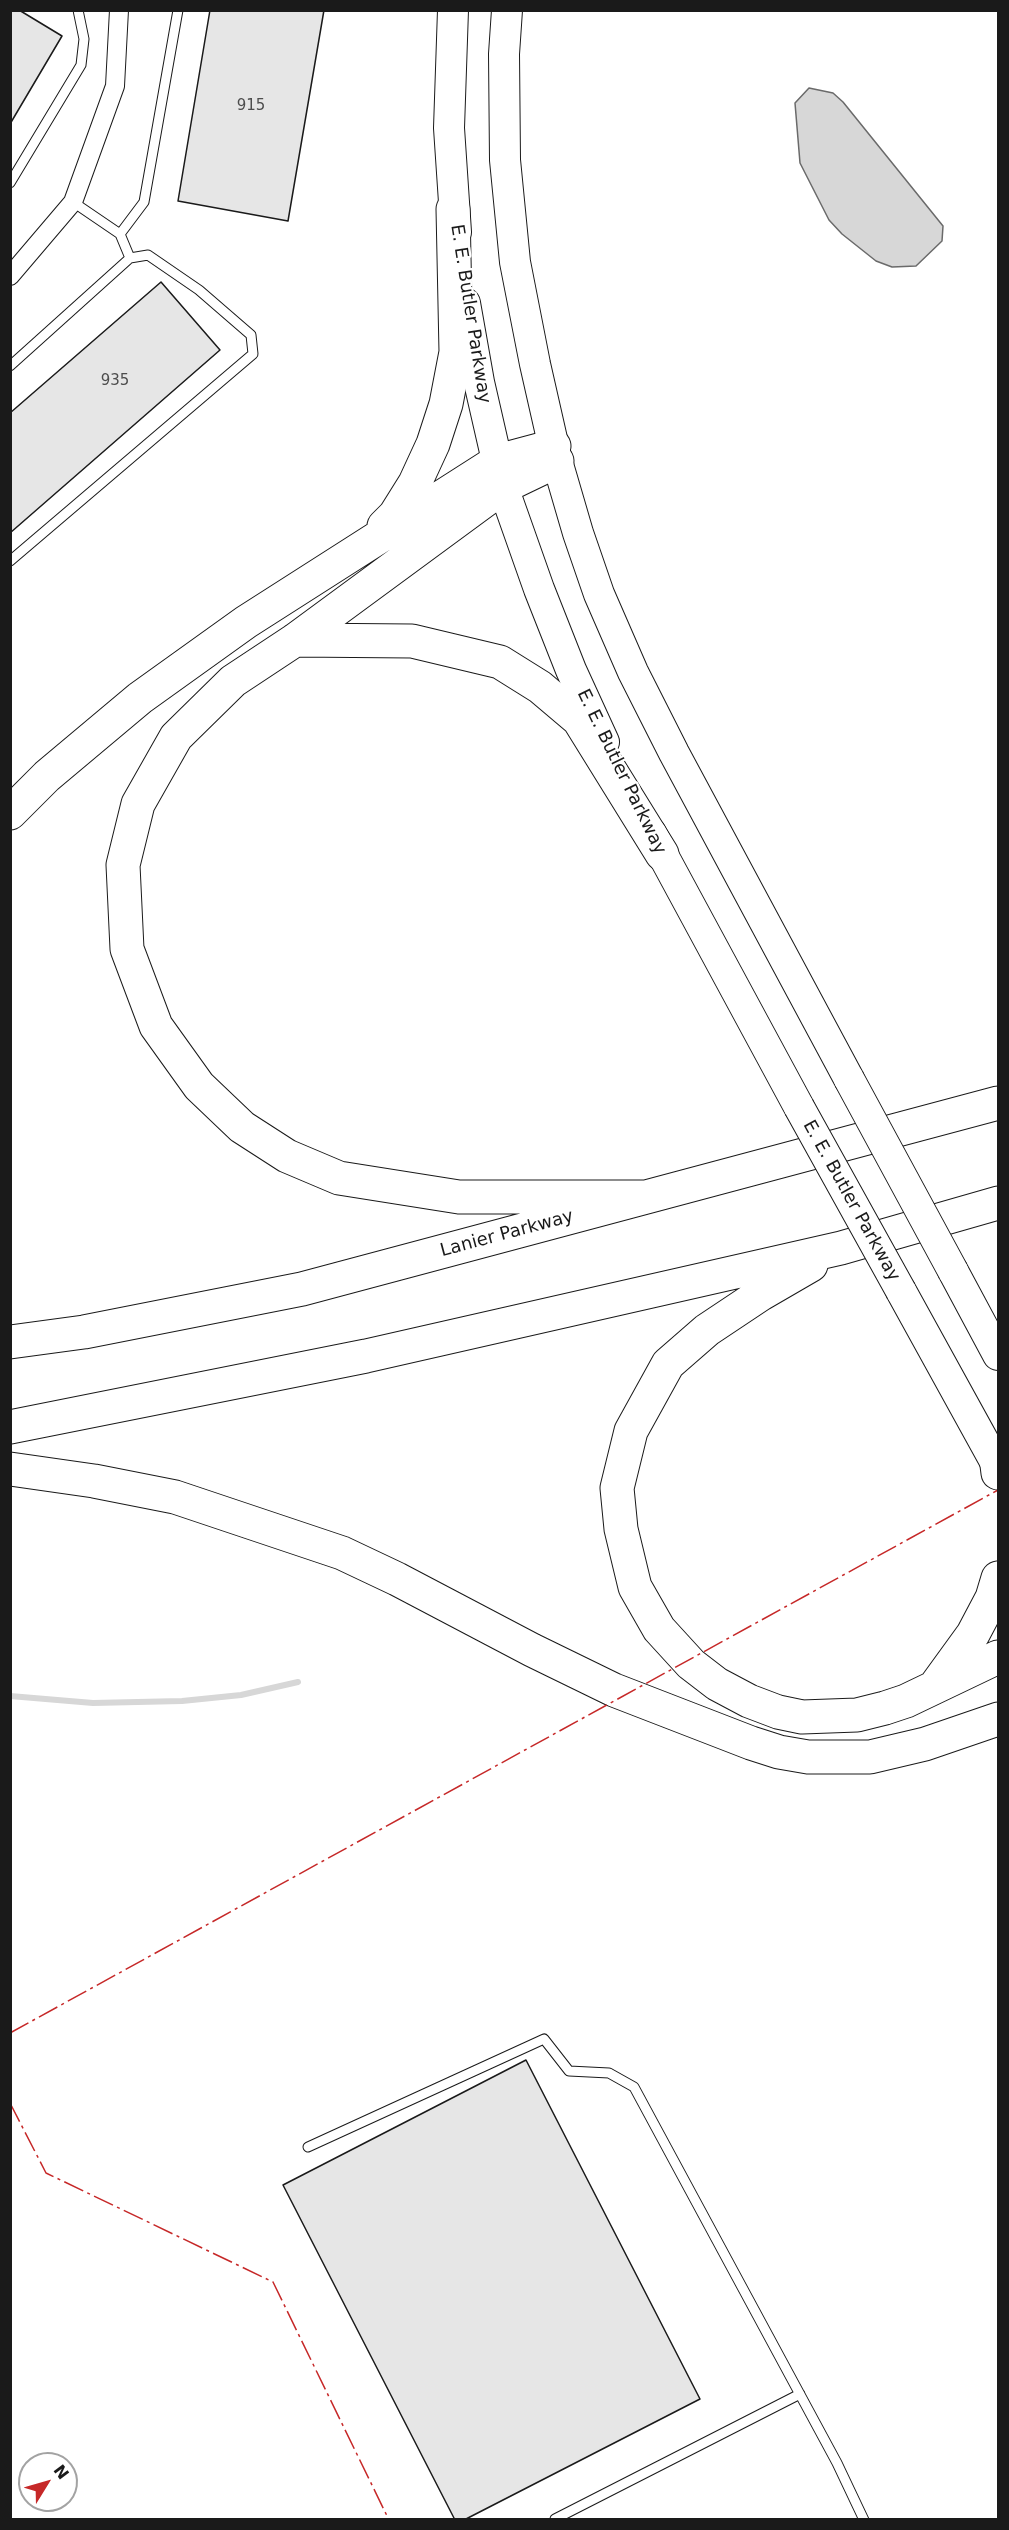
<!DOCTYPE html>
<style>
body{margin:0}
#map{position:relative;width:1009px;height:2530px;overflow:hidden;background:#fff;font-family:"DejaVu Sans",sans-serif}
canvas{display:block}
.frame{position:absolute;inset:0;border:12px solid #1a1a1a;pointer-events:none}
.north{position:absolute;left:18px;top:2452px;width:60px;height:60px;box-sizing:border-box;background:#fff;border:2px solid #a3a3a3;border-radius:50%;rotate:53deg;font-size:16px;font-weight:700;line-height:24px;text-align:center;color:#1a1a1a}
.north::after{content:'';display:block;margin:auto;width:21px;height:27px;background:#c62828;clip-path:polygon(50% 0,100% 100%,50% 72%,0 100%)}
</style>
<div id="map">
<canvas width="1009" height="2530"></canvas>
<div class="frame"></div>
<div class="north">N</div>
</div>
<script>
const g = document.querySelector('canvas').getContext('2d');
g.lineJoin = 'round';
function paint(path, color) { g.fillStyle = color; g.fill(path, 'evenodd'); }
const toPath = rows => new Path2D(rows.map(r => 'M' + r).join(''));
function stroke(path, color, width, dash) { g.strokeStyle = color; g.lineWidth = width; g.lineCap = dash ? 'butt' : 'round'; g.setLineDash(dash || []); g.stroke(path); }
function label(font, color, halo, rows, align = 'center') {
  g.font = font + ' "DejaVu Sans",sans-serif'; g.lineWidth = 4.5; g.setLineDash([]); g.textBaseline = 'middle'; g.strokeStyle = halo; g.fillStyle = color; for (const [text, x, y, turn = 0] of rows) {
    g.save(); g.translate(x, y); g.rotate((+turn || 0) * Math.PI / 180); g.textAlign = isNaN(turn) ? turn : align; if (halo) g.strokeText(text, 0, 0); g.fillText(text, 0, 0); g.restore();
  }
}
const water = toPath([
 [809,88,833,93,843,102,943,226,942,241,916,266,892,267,876,261,842,234,829,220,800,163,795,103,809,88]
]);
paint(water, '#d7d7d7');
stroke(water, '#6a6a6a', 1.5);
stroke(toPath([
 [10,1696,93,1703,182,1701,241,1695,298,1682]
]), '#d7d7d7', 6);
const building = toPath([
 [10,10,19,10,62,36,10,124,10,10],
 [210,10,324,10,288,221,178,201,210,10],
 [161,282,220,350,10,533,10,413,161,282],
 [526,2060,700,2399,464,2520,455,2520,283,2185,526,2060]
]);
paint(building, '#e6e6e6');
stroke(building, '#1a1a1a', 1.5);
const service = toPath([
 [10,183,81,65,84,39,78,10],
 [73,202,120,234,144,202,178,10],
 [120,234,130,258],
 [10,366,130,258,148,255,199,290,251,335,253,354,10,561],
 [308,2147,544,2039,569,2071,609,2073,634,2087,837,2463,864,2520],
 [555,2519,800,2394]
]);
const minor = toPath([
 [10,276,73,202,115,86,119,10]
]);
const trunk = toPath([
 [453,10,449,128,456,232],
 [507,10,504,54,505,160,515,262,535,364,557,461,578,533,599,594,633,672,674,753,849,1079],
 [465,303,479,382,503,487,539,589,571,670,604,742],
 [651,833,799,1107],
 [953,1271,998,1355],
 [901,1291,998,1467]
]);
const motorway = toPath([
 [557,461,503,487,295,640,233,681,176,737,138,804,123,865,127,949,156,1026,199,1086,242,1127,287,1156,339,1178,459,1197,644,1197],
 [384,526,395,515,415,483,433,444,446,404,456,352,453,209],
 [295,640,412,641,500,662,540,687,579,720,662,854],
 [10,813,47,776,140,698,246,622,498,461,554,446],
 [811,1265,761,1294,707,1330,668,1364,631,1431,617,1488,621,1529,635,1587,659,1629,691,1664,717,1684,749,1701,778,1712,802,1717,857,1715,885,1708,906,1701,998,1657],
 [10,1342,84,1332,302,1289,998,1103],
 [10,1427,366,1356,841,1248,998,1203],
 [997,1465,998,1473],
 [10,1469,94,1481,175,1497,342,1553,397,1579,532,1650,614,1690,751,1743,779,1752,808,1757,870,1757,925,1744,998,1719],
 [936,1685,973,1634,992,1598,998,1578]
]);
stroke(service, '#1a1a1a', 11);
stroke(minor, '#1a1a1a', 20);
stroke(trunk, '#1a1a1a', 32);
stroke(motorway, '#1a1a1a', 35);
stroke(service, '#fff', 9);
stroke(minor, '#fff', 18);
stroke(trunk, '#fff', 30);
stroke(motorway, '#fff', 33);
const trunkBridge = toPath([
 [849,1079,953,1271],
 [799,1107,901,1291]
]);
stroke(trunkBridge, '#1a1a1a', 32, []);
stroke(trunkBridge, '#fff', 30);
stroke(toPath([
 [10,2033,998,1490],
 [10,2103,46,2173,273,2282,389,2520]
]), '#c62828', 1.5, [21, 4.5, 3, 4.5]);
label('15px', '#4d4d4d', null, [
 ["915",251,106],
 ["935",115,381]
]);
label('18px', '#1a1a1a', '#fff', [
 ["E. E. Butler Parkway",470,314,81],
 ["E. E. Butler Parkway",621,772,64],
 ["E. E. Butler Parkway",851,1201,61],
 ["Lanier Parkway",507,1234,-15]
]);
</script>
